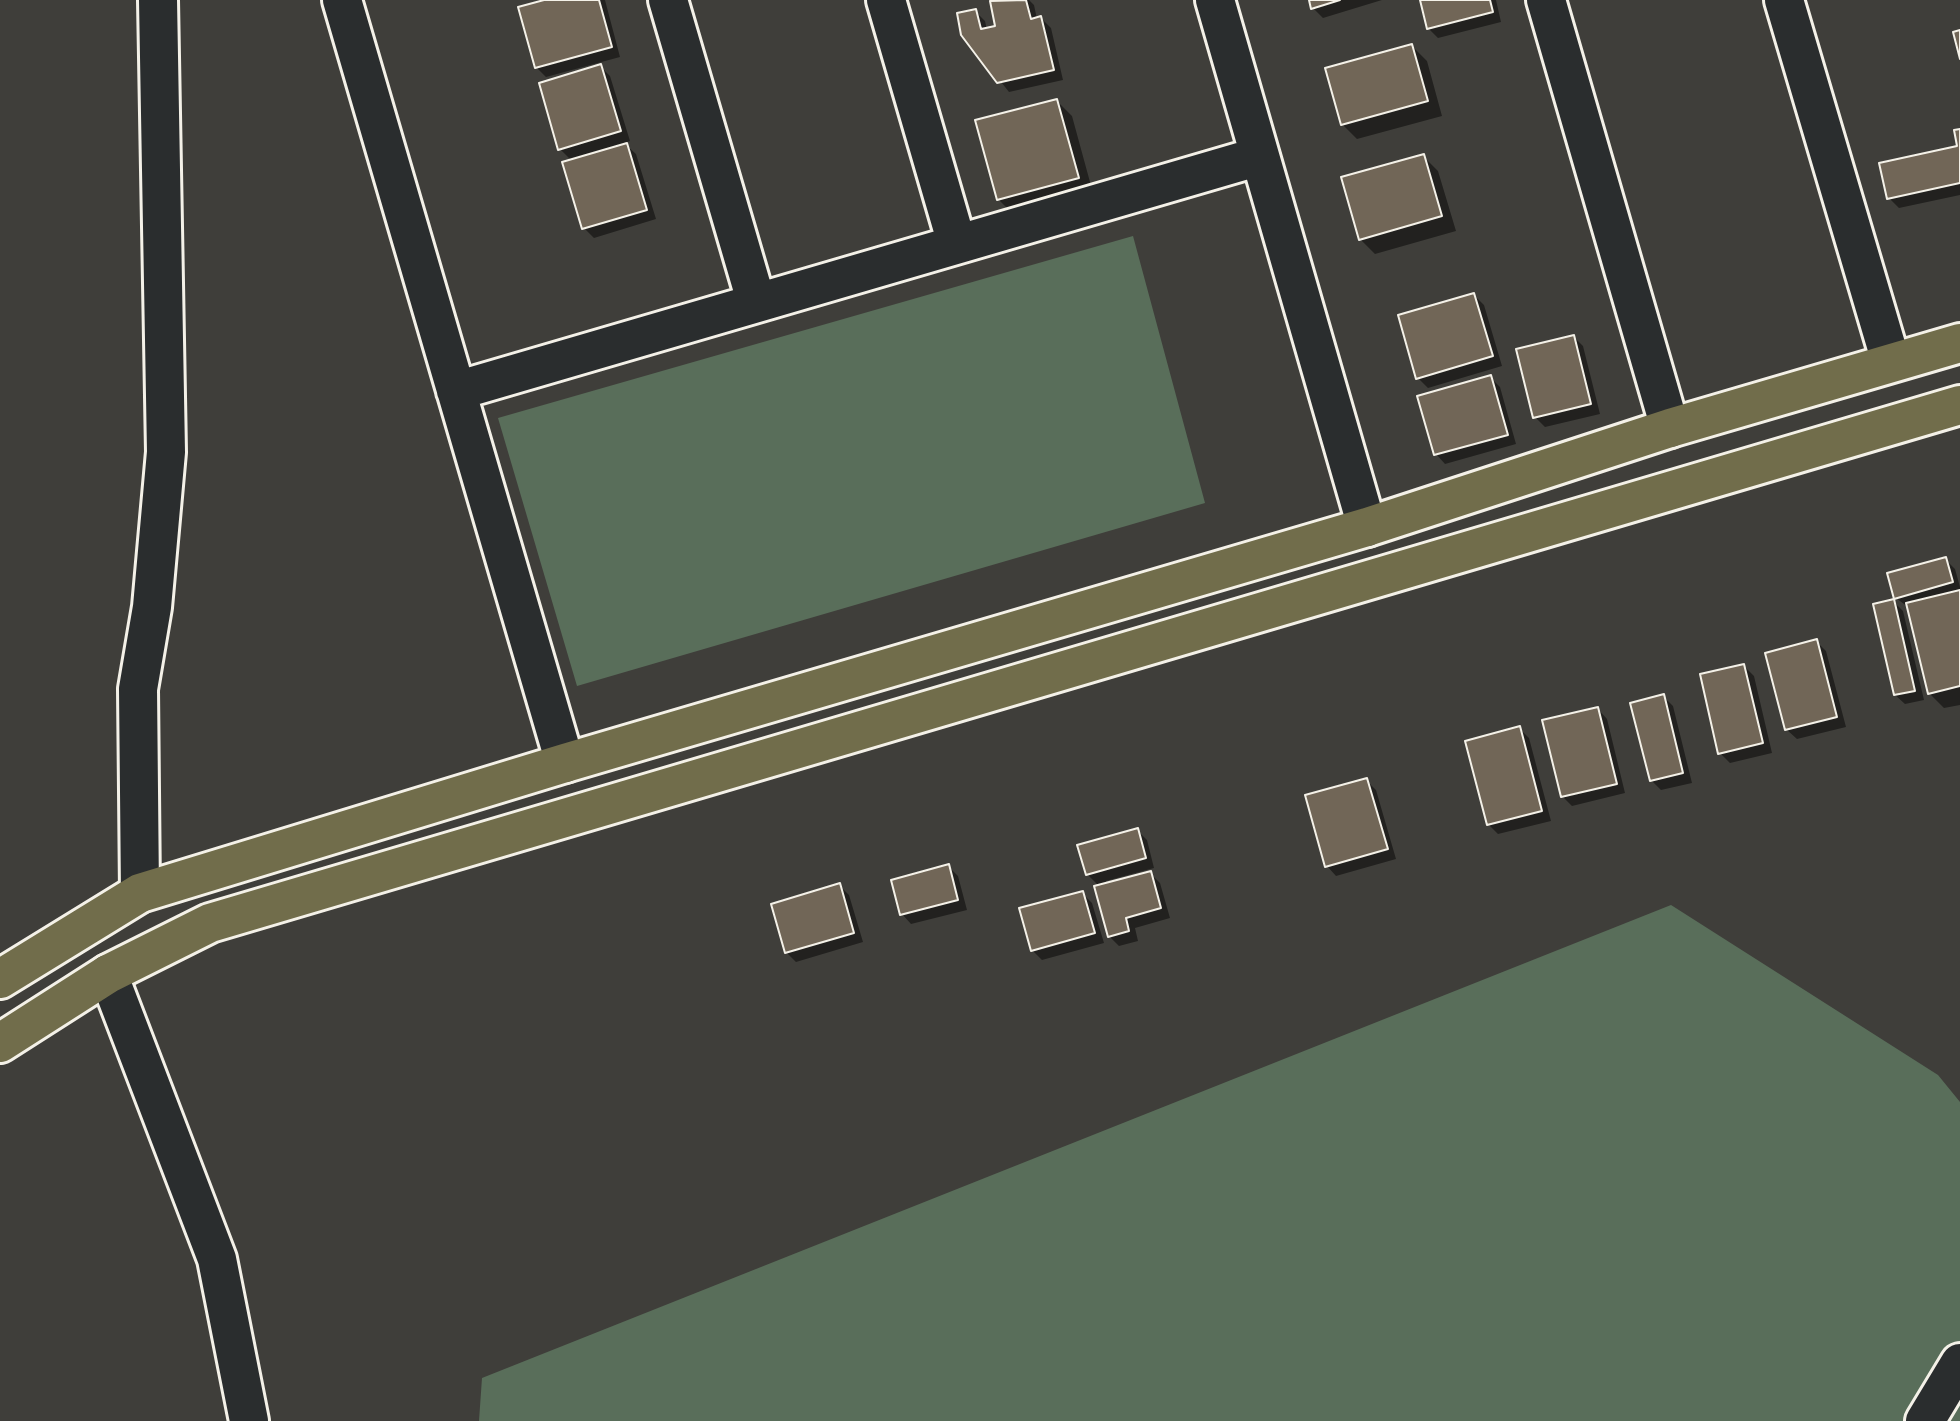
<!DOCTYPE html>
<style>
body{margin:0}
canvas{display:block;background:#3f3e3a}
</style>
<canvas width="1960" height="1421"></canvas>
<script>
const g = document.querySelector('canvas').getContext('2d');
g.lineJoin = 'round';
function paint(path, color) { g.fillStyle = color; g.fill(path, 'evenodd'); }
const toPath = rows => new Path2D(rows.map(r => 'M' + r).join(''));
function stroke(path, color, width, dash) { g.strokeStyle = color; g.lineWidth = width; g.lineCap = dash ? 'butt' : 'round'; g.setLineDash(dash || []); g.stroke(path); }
paint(toPath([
 [1133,236,1205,503,577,686,498,418],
 [1671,905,1938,1075,1960,1102,1960,1421,479,1421,482,1378]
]), '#596e5a');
paint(toPath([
 [550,0,605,0,620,57,546,77,536,67],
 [1004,0,1029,0,1034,5,1037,19,1041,18,1051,28,1063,80,1009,92,963,34,975,11,985,21,987,30,997,28,992,3],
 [1311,0,1382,0,1323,18,1313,8],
 [1421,0,1496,0,1501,22,1438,38,1428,28],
 [1412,46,1427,61,1442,116,1357,139,1342,124],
 [600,66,610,76,630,141,624,143,636,154,656,219,594,238,584,228,572,161,560,149],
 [1057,101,1072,116,1093,193,1013,214,998,199],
 [1960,131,1960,195,1899,208,1889,198,1960,148],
 [1423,156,1438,171,1456,231,1375,254,1360,239],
 [1474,295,1484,305,1502,366,1428,388,1418,378],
 [1573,336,1583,346,1600,414,1545,427,1535,417],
 [1490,377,1500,387,1516,444,1445,464,1436,454],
 [1945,559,1955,569,1960,587,1960,705,1944,708,1929,693,1908,607,1896,598],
 [1893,601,1903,611,1924,700,1905,704,1895,695],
 [1816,641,1826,651,1846,727,1797,739,1787,730,1767,654],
 [1744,666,1754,676,1772,753,1730,763,1720,753],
 [1663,696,1673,706,1692,783,1661,790,1651,780],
 [1598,709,1607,719,1625,793,1572,806,1562,796],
 [1519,728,1529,738,1551,821,1498,834,1489,825],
 [1366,780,1376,790,1396,859,1336,876,1327,866],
 [1137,830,1147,840,1154,868,1106,881,1107,885,1150,873,1160,883,1170,918,1135,928,1138,941,1119,946,1109,936,1100,887,1087,874],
 [948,866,958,876,967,910,911,924,902,914],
 [839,885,849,895,863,942,796,962,786,952],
 [1082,893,1092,903,1104,943,1042,960,1032,950]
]), '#0007');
const building = toPath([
 [544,0,599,0,612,47,535,68,518,7,544,0],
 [1026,0,1031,19,1041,16,1054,70,997,83,961,35,957,13,976,9,981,29,995,26,990,1,1026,0],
 [1309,0,1340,0,1311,9,1309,0],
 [1420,0,1490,0,1493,12,1427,29,1420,0],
 [1960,30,1960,59,1953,32,1960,30],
 [1412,44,1428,101,1341,125,1325,68,1412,44],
 [601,64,621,131,558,150,539,83,601,64],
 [1057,99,1079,178,997,200,975,120,1057,99],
 [1960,129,1960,183,1887,199,1879,163,1957,146,1954,130,1960,129],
 [627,143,647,210,582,229,562,162,627,143],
 [1424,154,1442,216,1359,240,1341,177,1424,154],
 [1474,293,1493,356,1416,379,1398,315,1474,293],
 [1574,335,1591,404,1533,418,1516,349,1574,335],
 [1491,375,1508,435,1434,455,1417,396,1491,375],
 [1946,557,1953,582,1894,599,1887,573,1946,557],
 [1960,590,1960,686,1928,694,1906,603,1960,590],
 [1894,599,1915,691,1894,695,1873,604,1894,599],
 [1817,639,1837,717,1785,730,1765,653,1817,639],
 [1744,664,1763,743,1718,754,1700,674,1744,664],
 [1664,694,1683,773,1650,781,1630,703,1664,694],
 [1598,707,1617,784,1561,797,1542,720,1598,707],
 [1520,726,1542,811,1487,825,1465,741,1520,726],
 [1367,778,1388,849,1325,867,1305,795,1367,778],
 [1138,828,1146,858,1086,875,1077,845,1138,828],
 [949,864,958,900,900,915,891,880,949,864],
 [1151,871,1161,908,1126,918,1129,931,1108,937,1094,886,1151,871],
 [840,883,854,933,785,953,771,904,840,883],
 [1083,891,1095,933,1031,951,1019,908,1083,891]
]);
paint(building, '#716657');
stroke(building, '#f4f1e8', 2);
const minor = toPath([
 [342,0,565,763],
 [668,0,756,301],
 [886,0,957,244],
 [1215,0,1367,527],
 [1546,0,1670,428],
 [1784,0,1891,362],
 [456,391,1260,156],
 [140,893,138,689,152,607,166,452,158,0],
 [108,974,217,1259,249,1421],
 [1925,1421,1960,1363]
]);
const major = toPath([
 [0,979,140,893,565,763,1367,527,1670,428,1960,343],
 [0,1043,108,974,210,923,1960,405]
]);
stroke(minor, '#f4f1e8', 44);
stroke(major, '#f4f1e8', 44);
stroke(minor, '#2a2d2e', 38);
stroke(major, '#716d4b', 38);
</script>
